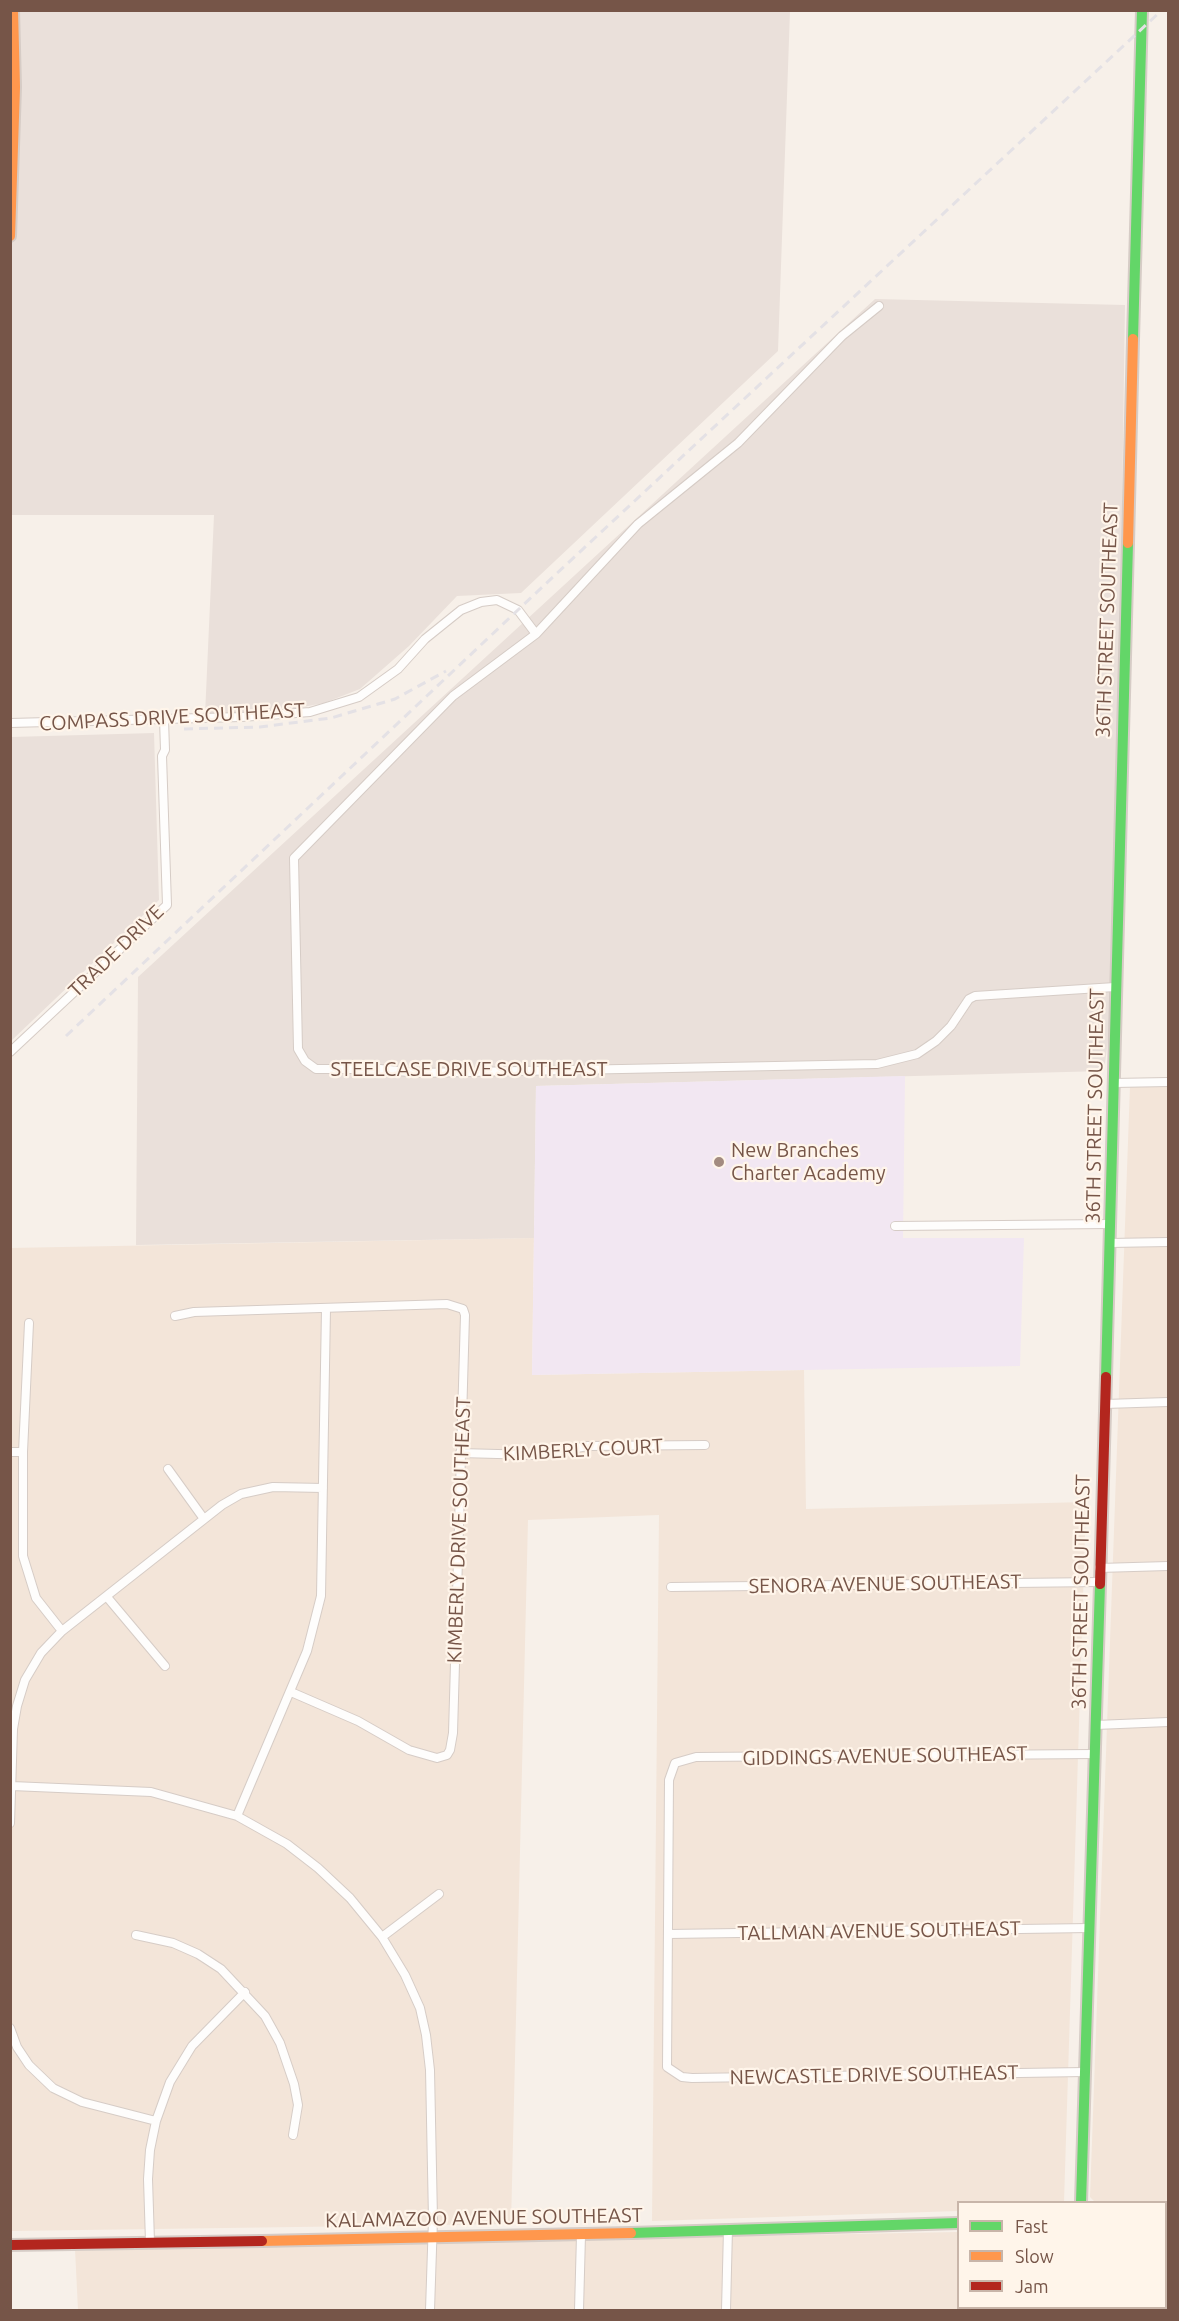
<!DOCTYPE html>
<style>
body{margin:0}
#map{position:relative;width:1179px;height:2321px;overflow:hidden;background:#f7f0e9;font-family:Ubuntu,sans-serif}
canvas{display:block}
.frame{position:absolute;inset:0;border:12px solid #765548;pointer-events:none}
.legend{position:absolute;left:957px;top:2201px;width:210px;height:108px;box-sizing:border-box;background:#fff5ea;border:2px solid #c8b5a9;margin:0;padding:8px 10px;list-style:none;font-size:18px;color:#765548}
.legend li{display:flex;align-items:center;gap:12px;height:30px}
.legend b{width:30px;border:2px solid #c8b5a9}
</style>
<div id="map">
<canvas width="1179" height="2321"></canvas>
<div class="frame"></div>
<ul class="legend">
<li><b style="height:8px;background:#63d668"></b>Fast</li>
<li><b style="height:8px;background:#ff974d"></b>Slow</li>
<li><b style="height:8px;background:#b3261e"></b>Jam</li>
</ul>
</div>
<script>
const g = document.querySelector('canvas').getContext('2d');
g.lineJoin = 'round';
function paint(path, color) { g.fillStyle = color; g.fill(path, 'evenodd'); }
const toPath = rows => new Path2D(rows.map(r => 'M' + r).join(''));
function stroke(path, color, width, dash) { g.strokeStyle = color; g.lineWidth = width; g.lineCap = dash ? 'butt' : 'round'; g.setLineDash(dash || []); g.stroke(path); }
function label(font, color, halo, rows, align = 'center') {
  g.font = font + ' Ubuntu,sans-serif'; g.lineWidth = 4.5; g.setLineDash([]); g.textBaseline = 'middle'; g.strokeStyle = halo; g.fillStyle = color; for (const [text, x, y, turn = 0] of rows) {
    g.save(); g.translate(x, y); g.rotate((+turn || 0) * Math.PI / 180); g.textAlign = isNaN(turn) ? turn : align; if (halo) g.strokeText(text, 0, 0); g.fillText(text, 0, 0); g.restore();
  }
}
paint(toPath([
 [1130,1086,1168,1086,1168,2202,1095,2202,1090,2197],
 [534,1238,532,1375,804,1370,806,1509,1086,1502,1064,2202,958,2202,958,2211,652,2221,659,1515,528,1520,511,2224,11,2231,10,1248],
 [958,2232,958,2308,995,2308,995,2310,78,2310,75,2249]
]), '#f3e5d9');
paint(toPath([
 [10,11,790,11,778,351,521,593,457,596,409,646,360,689,324,703,271,713,205,715,214,515,11,515],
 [875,299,1125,305,1115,987,1104,1071,536,1086,534,1238,136,1245,138,977],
 [154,733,159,900,11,1041,11,737]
]), '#eae0da');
paint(toPath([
 [905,1076,903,1238,1024,1238,1020,1366,532,1375,536,1086]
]), '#f2e7f2');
const street = toPath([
 [879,306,842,336,738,443,638,524,536,634,453,696,294,858,298,1049,305,1061,316,1069,380,1069,417,1073,877,1064,917,1054,936,1041,951,1026,969,999,975,996,1115,987],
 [10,723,241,717,310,712,359,697,398,669,425,639,461,610,481,602,497,600,518,610,536,634],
 [10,1052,167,905,162,756,165,750,164,719],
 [1114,1083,1168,1082],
 [895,1226,1110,1224],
 [1110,1243,1168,1242],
 [175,1316,194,1312,447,1304,463,1309,465,1315,453,1733,450,1750,447,1755,437,1758,409,1750,358,1721,291,1692],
 [29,1323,23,1452,23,1556,36,1598,62,1631],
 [1105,1404,1168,1402],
 [10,1452,23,1452],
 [460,1453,535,1455,588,1446,705,1445],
 [168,1469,204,1519],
 [1099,1568,1168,1566],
 [671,1587,1099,1582],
 [107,1597,165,1666],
 [1096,1725,1168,1722],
 [12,1786,151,1792,237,1816,287,1844,318,1868,350,1898,382,1937,405,1975,420,2008,426,2035,430,2070,433,2219,430,2310],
 [237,1816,307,1651,321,1596,326,1309],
 [10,1823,13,1729,17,1706,25,1680,41,1653,62,1631,222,1505,241,1494,273,1487,323,1488],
 [668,1934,1090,1928],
 [136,1935,173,1943,198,1954,221,1969,265,2016,280,2043,294,2084,298,2105,293,2135],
 [382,1937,439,1894],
 [10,2028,17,2047,29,2065,53,2088,82,2102,156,2121],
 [1085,2072,692,2078,682,2077,667,2067,669,1780,675,1763,696,1757,1095,1754],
 [150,2242,148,2179,150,2150,156,2121,170,2082,192,2046,245,1992],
 [579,2310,581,2235],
 [726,2310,728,2229]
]);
const fast = toPath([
 [1133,339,1142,10],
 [1106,1377,1128,543],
 [1081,2202,1100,1584],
 [1166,2216,1168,2216],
 [631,2233,958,2223]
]);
const slow = toPath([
 [10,236,15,87,13,10],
 [1128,543,1133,339],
 [262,2241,631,2233]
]);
const jam = toPath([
 [1100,1584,1106,1377],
 [10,2245,262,2241]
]);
stroke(street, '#d6ccc6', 10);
stroke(fast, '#d6ccc6', 14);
stroke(slow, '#d6ccc6', 14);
stroke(jam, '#d6ccc6', 14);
stroke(street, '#fefdfc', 8);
stroke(fast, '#63d668', 10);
stroke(slow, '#ff974d', 10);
stroke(jam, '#b3261e', 10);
stroke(toPath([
 [184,729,260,727,331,718,395,699,446,671],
 [66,1036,554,576,1162,10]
]), '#e4e1e5', 3, [9, 6]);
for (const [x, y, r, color] of [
 [719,1162,6,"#a38b80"]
]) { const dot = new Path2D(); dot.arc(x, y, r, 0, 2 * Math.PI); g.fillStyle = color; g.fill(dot); stroke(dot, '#fff5ea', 2); }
label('20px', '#765548', '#fff5ea', [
 ["36TH STREET SOUTHEAST",1107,620,-88],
 ["COMPASS DRIVE SOUTHEAST",172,717,-3],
 ["TRADE DRIVE",116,951,-44],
 ["STEELCASE DRIVE SOUTHEAST",469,1069],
 ["36TH STREET SOUTHEAST",1095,1106,-89],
 ["KIMBERLY COURT",583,1450,-3],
 ["KIMBERLY DRIVE SOUTHEAST",459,1530,-88],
 ["SENORA AVENUE SOUTHEAST",885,1584,-1],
 ["36TH STREET SOUTHEAST",1081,1592,-89],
 ["GIDDINGS AVENUE SOUTHEAST",885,1756,-1],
 ["TALLMAN AVENUE SOUTHEAST",879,1931,-1],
 ["NEWCASTLE DRIVE SOUTHEAST",874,2075,-1],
 ["KALAMAZOO AVENUE SOUTHEAST",484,2218,-1]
]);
label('20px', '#765548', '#fff5ea', [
 ["New Branches",731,1150],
 ["Charter Academy",731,1173]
], 'left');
</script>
